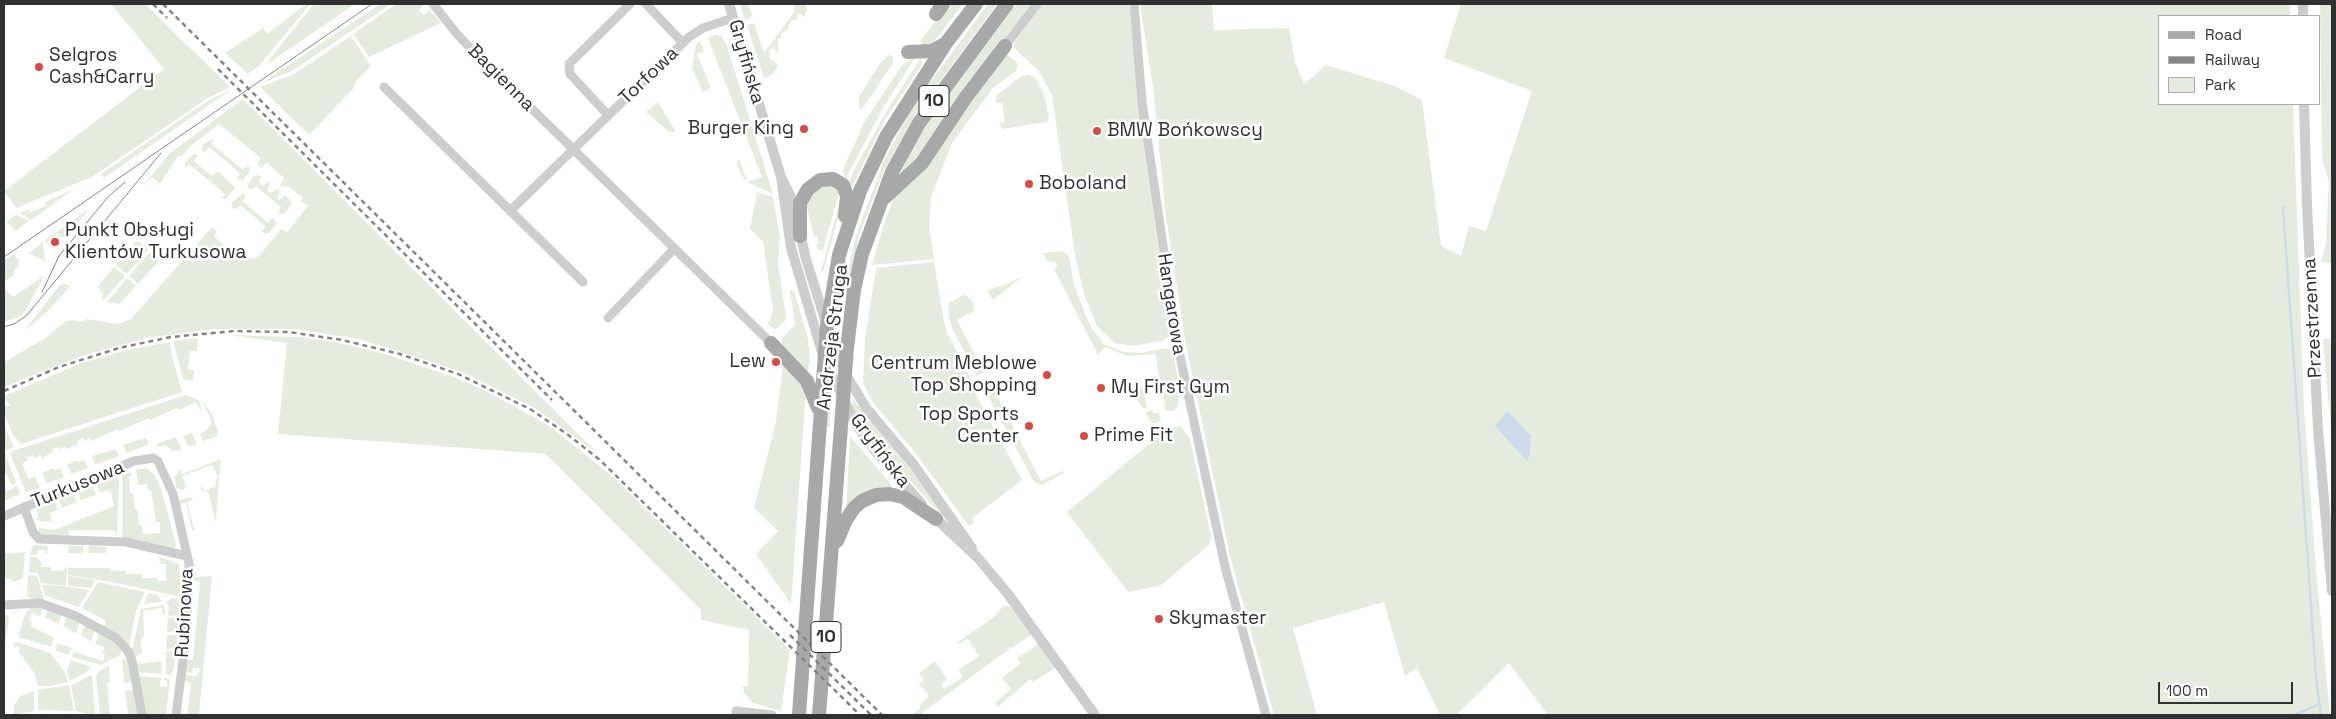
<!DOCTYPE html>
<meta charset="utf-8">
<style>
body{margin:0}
#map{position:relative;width:2336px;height:719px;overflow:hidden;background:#fff;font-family:"Space Grotesk",sans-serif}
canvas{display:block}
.frame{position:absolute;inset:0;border:5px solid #303030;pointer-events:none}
.legend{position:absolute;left:2158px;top:15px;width:162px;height:90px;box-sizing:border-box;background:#fff;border:1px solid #acacac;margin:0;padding:6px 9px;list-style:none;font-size:15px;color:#303030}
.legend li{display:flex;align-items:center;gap:10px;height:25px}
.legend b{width:25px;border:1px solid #acacac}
.scale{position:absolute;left:2158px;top:682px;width:135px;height:22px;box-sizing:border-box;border:2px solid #303030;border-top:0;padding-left:6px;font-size:15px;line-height:18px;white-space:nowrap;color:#303030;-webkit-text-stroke:4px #fff;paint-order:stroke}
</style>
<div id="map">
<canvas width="2336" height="719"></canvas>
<div class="frame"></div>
<ul class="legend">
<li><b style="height:6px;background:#a8a8a8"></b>Road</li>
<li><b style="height:6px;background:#858585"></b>Railway</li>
<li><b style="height:14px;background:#e5ecdf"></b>Park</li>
</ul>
<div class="scale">100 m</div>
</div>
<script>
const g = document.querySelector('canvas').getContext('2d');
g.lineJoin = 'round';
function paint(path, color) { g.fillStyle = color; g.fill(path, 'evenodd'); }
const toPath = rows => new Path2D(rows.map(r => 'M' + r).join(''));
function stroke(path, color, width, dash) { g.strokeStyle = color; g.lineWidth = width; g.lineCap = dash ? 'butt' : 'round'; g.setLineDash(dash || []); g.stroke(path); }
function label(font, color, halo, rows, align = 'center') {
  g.font = font + ' "Space Grotesk",sans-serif'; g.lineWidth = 5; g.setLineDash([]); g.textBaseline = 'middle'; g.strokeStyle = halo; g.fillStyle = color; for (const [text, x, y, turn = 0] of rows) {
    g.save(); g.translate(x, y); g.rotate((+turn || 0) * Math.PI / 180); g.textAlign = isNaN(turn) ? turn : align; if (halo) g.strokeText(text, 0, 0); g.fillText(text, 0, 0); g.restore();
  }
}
paint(toPath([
 [111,4,145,4,230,87,208,98,92,177,16,208,4,191,164,69],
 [306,4,310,4,260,65,248,74,225,53,263,28,267,34],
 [314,4,355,4,269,63,268,61],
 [380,4,391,4,292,71,262,83],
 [396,4,425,4,419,10,424,15,430,10,441,23,369,57,353,34],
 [740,4,748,4,752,15,750,19,745,20],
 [791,4,806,4,807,10,804,17,801,14,797,14,797,19,791,20,788,29,781,34,781,38,778,39,778,52,772,48,769,51,769,58,777,63,778,66,772,75,764,78,747,25,754,23,764,53,793,14,795,7],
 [948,4,963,4,938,37,929,45,924,46,920,41],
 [988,4,997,4,916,114,885,168,860,233,849,277,846,277,857,232,884,161,914,104],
 [1016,4,1031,4,926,150,899,177,910,152,930,118],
 [1041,4,1129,4,1143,143,1170,328,1168,337,1162,341,1131,346,1115,343,1097,326,1084,294,1075,255,1052,95,1039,71,1015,49,1013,44],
 [1140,4,1212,4,1214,30,1289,28,1295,62,1304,84,1326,65,1395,86,1422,100,1441,246,1461,256,1469,226,1486,231,1532,91,1444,58,1461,4,2290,4,2290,16,2160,16,2160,104,2293,104,2304,408,2316,570,2330,715,1548,715,1509,663,1456,715,1440,715,1417,668,1405,676,1384,602,1293,628,1317,715,1274,715,1230,556,1186,345,1166,217,1153,87],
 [2320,4,2332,4,2332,263,2321,262,2326,242,2329,181,2322,160],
 [716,35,721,36,726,43,773,194,749,183,741,175,736,161,739,160,748,182,762,177,708,38],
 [351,36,371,66,357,80,353,89,309,135,260,87,294,74],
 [700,41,704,51,697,54,711,88,703,92,692,68,696,45],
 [1006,54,1017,62,1017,70,993,88,952,143,931,197,929,227,934,259,872,265,885,220,896,194],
 [889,55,893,56,893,63,863,108,859,109,859,97,880,63],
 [915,58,884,106,845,180,843,169,865,121,903,64],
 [920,59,922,61,921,66,885,120,851,189,848,185,854,170,889,107],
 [1029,75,1036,79,1044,94,1049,118,1047,122,1002,129,999,123,1005,122,1002,103,996,103,996,96,1021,76],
 [231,90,104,178,101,174,209,100],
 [243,99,598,454,535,408,462,372,359,339,294,329,214,329,146,338,79,357,4,387,4,362,44,339,65,322,72,320,83,322,86,319,118,324,131,319,211,228,217,230,214,236,234,253,239,249,252,259,259,256,281,229,287,232,308,206,302,202,302,197,289,187,280,186,284,178,267,163,261,168,257,163,261,158,219,124,193,144,182,156,178,156,160,184,152,177,142,187,170,153],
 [658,102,676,132,669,132,646,112],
 [214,138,212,144,243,170,247,166,250,167,250,170,243,180,237,179,240,173,209,147,205,152,202,150,203,144],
 [196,154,198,155,194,161,212,176,218,171,234,186,234,189,226,199,222,199,225,194,189,164,185,168,185,163,192,155],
 [259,175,262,177,258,182,263,186,268,181,270,185,267,189,271,193,277,189,280,192,277,198,279,200,285,195,291,201,291,205,284,214,278,213,281,207,256,186,252,190,248,188,248,184,254,176],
 [828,183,840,190,823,250,818,250,816,245,819,244,817,236,814,237,807,207,810,192],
 [74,189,31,220,20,213,28,209,30,212,46,206,45,202],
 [757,192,773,197,780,238,778,264,786,316,785,321,775,330,767,323,770,320,773,310,763,242,750,229],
 [243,193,246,196,243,201,268,223,272,218,276,221,276,225,268,234,262,232,265,226,240,205,236,209,232,208,232,203],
 [840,202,842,204,823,272,821,271,828,244],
 [89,209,65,239,57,233,46,244,45,240],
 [16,215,29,221,15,231,6,221],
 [138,241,148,250,127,274,116,265,135,242],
 [43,242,45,261,29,253],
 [1062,251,1069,256,1074,285,1086,316,1093,330,1104,344,1123,352,1140,353,1167,348,1173,353,1180,391,1178,405,1174,411,1167,411,1165,407,1155,354,1127,356,1105,347,1098,355,1054,269,1057,267,1056,263,1047,261,1043,253],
 [150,252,159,261,138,284,129,276],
 [14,254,19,261,18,267,14,270,15,274,4,282,4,260],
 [934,262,943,317,947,333,972,380,969,382,1022,480,972,518,975,522,969,526,917,455,872,401,863,383,865,339,876,268],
 [114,267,125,276,102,302,103,292,97,287],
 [44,276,26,310,21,316,4,322,4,288,13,297],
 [1023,276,993,300,987,290,1005,285],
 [127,278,136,286,119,304,107,302],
 [65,284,70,286,48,311,25,330,59,286],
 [790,290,794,291,808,339,810,359,807,377,781,348,782,338,795,325],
 [965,294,974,304,974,311,957,320,984,372,977,376,953,330,948,315,949,303],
 [228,335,300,337,335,342,385,354,454,377,484,390,548,425,611,475,790,650,781,711,753,703,744,693,743,686,748,686,749,630,701,620,701,610,546,454,278,434,287,343],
 [198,338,197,351,190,351,188,369,194,370,193,381,183,379,173,341],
 [2323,339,2332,339,2332,437,2327,388],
 [170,342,173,360,182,392,21,444,13,435,4,414,4,406,10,406,4,396,81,363,131,349],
 [783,366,806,390,791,604,756,554,778,531,754,508,776,422],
 [987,377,1041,481,1063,471,1064,473,1042,485,1034,482,980,381],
 [1140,387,1145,389,1144,394,1147,408,1142,408,1137,399,1136,393],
 [831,393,830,427,826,427,829,394],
 [186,395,198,400,202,409,200,410,196,402,179,410,177,408,150,420,149,418,120,431,118,429,92,441,90,438,84,441,83,438,77,441,78,444,67,449,65,447,59,449,58,447,52,449,53,452,42,458,40,455,34,458,33,455,27,458,28,460,22,464,29,479,35,476,40,488,26,492,10,454,13,451],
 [201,398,212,415,218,432,217,436,203,441,200,434,208,429,212,422],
 [852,398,866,415,860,420,853,406],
 [1157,409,1161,419,1157,423,1152,423,1145,413,1152,410,1153,413,1158,413],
 [870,420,925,487,951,526,872,438,863,425],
 [4,426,14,447,4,451,16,482,12,486,6,473,4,474],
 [1181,426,1190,439,1211,536,1209,545,1160,586,1128,592,1067,512,1168,428],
 [192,433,197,444,189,447,183,436],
 [850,436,890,483,893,490,846,513],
 [176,437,182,450,172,451,166,445,159,447,157,444],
 [146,438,149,444,126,453,123,445],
 [116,449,119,456,95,465,92,456],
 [221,459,219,478,216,523,208,491,203,492,200,488,202,486,204,491,216,486,215,480,219,478,212,465,182,476,186,486,183,490,176,488,175,477,180,469,182,474],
 [78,460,79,462,84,460,88,468,71,474,67,464],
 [53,468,55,470,60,468,64,477,47,483,42,473],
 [146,468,154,474,161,488,176,545,174,550,122,538,122,475,130,472,132,476,129,476,130,493,133,493,135,509,137,509,139,525,142,525,143,534,160,533,160,522,156,522,151,490,148,490,147,484,138,485,136,469],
 [117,477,119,482,117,535,114,530,68,530,70,538,39,536,39,528,54,530,114,506,111,493,108,490,100,493,97,485],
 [17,486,20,494,5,501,4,489,7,491],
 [93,487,96,495,81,500,78,492],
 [74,494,77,502,62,508,59,500],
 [190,497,193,500,187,502,194,530,192,531,186,503,179,504,179,502,180,500],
 [55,502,58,510,50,513,52,521,42,522,34,518,38,518,37,509],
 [33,545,48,546,47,553,45,553,45,550,38,550,37,555,30,555],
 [69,546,83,546,83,553,68,553],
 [89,546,107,547,106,553,88,553],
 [25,552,23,578,14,582,10,579,4,579,4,554],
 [30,557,38,557,38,560,41,561,41,567,51,567,51,571,64,571,65,567,67,568,66,586,41,583,38,573,29,572],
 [159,557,179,564,182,597,112,582,68,575,68,568,110,568,110,571,126,571,126,574,142,574,142,578,158,578,159,581,166,581,166,564,160,564],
 [195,565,196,577,212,576,199,715,187,715,191,684,184,680,185,675,197,676,200,668,193,668,192,673,185,672,186,662,193,659,200,582,193,580,193,566],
 [28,575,37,576,45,602,27,597],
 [68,576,95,580,91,588,68,586],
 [98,582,145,592,136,611,129,647,104,627,106,621,82,608],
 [42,585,62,586,89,590,79,607,47,596,46,598],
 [148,593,158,595,162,602,144,604],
 [173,598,181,600,180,615,168,616,169,606,166,602],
 [164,605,165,615,163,615,162,608,143,611,144,637,141,637,142,653,136,656,136,661,132,651,141,609],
 [1004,605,1013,608,1032,635,1008,650,923,712,923,715,912,715,921,708,919,706,929,695,919,684,924,680,919,673,935,661,947,679,941,684,944,689,963,677,958,670,979,656,968,639,959,644,958,642,994,617],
 [31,607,43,607,40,616,31,613,29,620,32,621,31,626,54,638,51,647,18,637,26,612],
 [48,609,62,614,58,624,45,617],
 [4,611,9,618,4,652],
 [68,616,80,621,76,634,63,626],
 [180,617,178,631,167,632,168,618],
 [85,624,95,629,91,642,81,635],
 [100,632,113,640,122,650,120,655,101,665,72,657,74,652,103,661,105,654,102,653,104,647,95,644],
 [167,635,178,635,176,648,166,649],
 [18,642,50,653,65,672,68,682,51,686,38,686,35,674,18,651,20,648,17,646,14,648,14,644],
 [57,643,72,648,69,655,56,651],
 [1039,644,1055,668,1033,682,1030,679,998,707,995,703,1011,689,1002,678,1021,663,1017,658],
 [175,651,174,669,170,675,166,674,166,652],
 [122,658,129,661,134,682,124,683],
 [71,660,89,666,90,670,70,681,67,671],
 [162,661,161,674,138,672,136,664],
 [109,666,110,682,107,683,110,715,100,715,96,677,99,671],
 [92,675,95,715,88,715,76,711,71,685],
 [138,676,161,678,160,686,167,687,167,681,163,680,163,678,170,679,166,714,145,715],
 [69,685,74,711,38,710,38,690],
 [135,690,138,714,128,714,125,691],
 [34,691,34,711,14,715,14,706,20,696]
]), '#e5ecdf');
paint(toPath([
 [1507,411,1531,436,1530,454,1527,461,1495,426]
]), '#cddbea');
stroke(toPath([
 [2283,207,2316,678,2321,715],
 [2294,715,2319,704]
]), '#cddbea', 2.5);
stroke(toPath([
 [433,4,457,34,476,54,771,343],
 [646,4,683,43],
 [1134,4,1142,102,1177,342,1225,567,1266,715],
 [1005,46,1037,4],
 [384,87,583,282],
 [608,115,570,74,569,64,630,4],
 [510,211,689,37,703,28,733,18],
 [608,318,674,249],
 [24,507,33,532,39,539,126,542,187,556],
 [4,516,134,461,153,458,158,461,173,494,189,563,187,629,176,715],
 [4,605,40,603,76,616,116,638,128,651,132,661,142,715],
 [736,715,736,711,772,715]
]), '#cdcdcd', 9);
stroke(toPath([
 [729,4,781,177,792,199,806,259,827,326,845,373,867,409,914,465,972,548],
 [2303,4,2303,16],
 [2304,104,2307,205,2318,430,2332,591],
 [781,177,791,248,824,359,857,426,876,452,922,504],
 [932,515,978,558,1008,594,1095,715]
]), '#cdcdcd', 10);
stroke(toPath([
 [936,14,943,4],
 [908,52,932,51,945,44],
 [884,198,922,163,966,97,1005,46],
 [800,236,800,203,808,189,820,180,833,179,843,185,847,196,845,216],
 [771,343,807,381,818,408],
 [837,541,846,520,854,508,862,501,876,495,889,494,903,497,936,519],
 [799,715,827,326,839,255,860,191,886,137,946,43,976,4],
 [819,715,847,348,854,290,862,254,892,172,919,123,1007,4]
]), '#a8a8a8', 14);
stroke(toPath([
 [4,257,372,4],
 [42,292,59,256,108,197,125,182],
 [4,327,16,323,27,315,161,153]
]), '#858585', 1);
stroke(toPath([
 [153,4,167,18],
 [163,4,882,715],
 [218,69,552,400],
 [4,391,59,367,119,348,171,337,235,331,289,332,342,340,400,354,458,374,530,409,567,434,600,460,860,715],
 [790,635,871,715]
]), '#858585', 2.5, [5, 4]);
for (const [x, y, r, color] of [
 [39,67,5,"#d74942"],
 [804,129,5,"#d74942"],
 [1097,131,5,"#d74942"],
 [1029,184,5,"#d74942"],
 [55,242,5,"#d74942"],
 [776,362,5,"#d74942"],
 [1047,375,5,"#d74942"],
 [1101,388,5,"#d74942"],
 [1029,426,5,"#d74942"],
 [1084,436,5,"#d74942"],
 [1159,619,5,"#d74942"]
]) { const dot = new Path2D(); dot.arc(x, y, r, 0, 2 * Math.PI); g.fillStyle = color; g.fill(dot); stroke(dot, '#fff', 2); }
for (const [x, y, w] of [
 [934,101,30],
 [826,637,30]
]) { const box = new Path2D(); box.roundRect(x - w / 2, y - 15.5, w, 31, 4); g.fillStyle = '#fff'; g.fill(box); stroke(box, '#303030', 1); }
label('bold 18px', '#303030', null, [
 ["10",934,101],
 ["10",826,637]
]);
label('19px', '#303030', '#fff', [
 ["Selgros",49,56],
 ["Cash&Carry",49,78],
 ["Burger King",794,129,"right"],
 ["BMW Bońkowscy",1107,131],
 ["Boboland",1039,184],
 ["Punkt Obsługi",65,231],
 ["Klientów Turkusowa",65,253],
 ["Lew",766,362,"right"],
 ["Centrum Meblowe",1037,364,"right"],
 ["Top Shopping",1037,386,"right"],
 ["My First Gym",1111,388],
 ["Top Sports",1019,415,"right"],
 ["Center",1019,437,"right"],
 ["Prime Fit",1094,436],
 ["Skymaster",1169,619]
], 'left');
label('19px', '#303030', '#fff', [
 ["Gryfińska",746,62,74],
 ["Torfowa",649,76,-44],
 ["Bagienna",501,78,45],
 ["Hangarowa",1171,304,81],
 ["Przestrzenna",2313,318,-93],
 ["Andrzeja Struga",833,337,-83],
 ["Gryfińska",880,451,53],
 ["Turkusowa",78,485,-22],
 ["Rubinowa",185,613,-87]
]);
</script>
